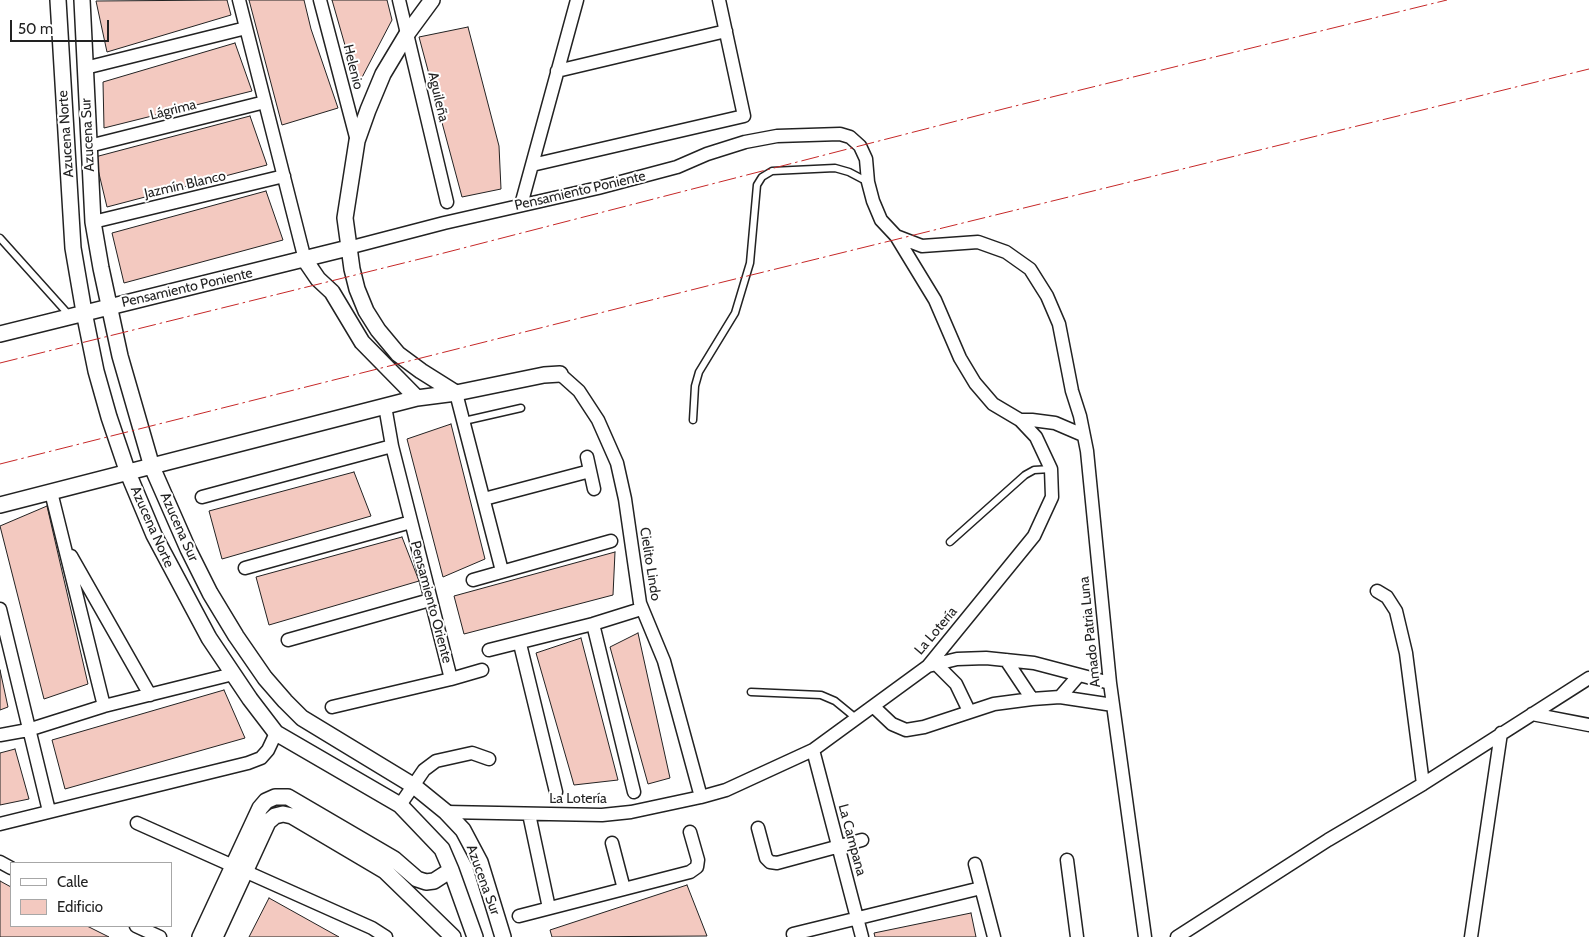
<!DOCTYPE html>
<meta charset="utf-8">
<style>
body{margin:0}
#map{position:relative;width:1589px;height:937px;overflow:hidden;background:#fff;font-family:Cabin,sans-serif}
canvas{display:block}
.legend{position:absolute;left:10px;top:862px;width:162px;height:65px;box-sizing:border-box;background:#fff;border:1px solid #a7a7a7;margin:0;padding:6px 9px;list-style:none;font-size:15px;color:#222}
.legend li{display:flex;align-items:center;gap:10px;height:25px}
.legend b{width:25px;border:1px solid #a7a7a7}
.scale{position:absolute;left:10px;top:20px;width:99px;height:22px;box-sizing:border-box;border:2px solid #222;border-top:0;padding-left:6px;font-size:15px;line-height:18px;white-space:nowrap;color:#222;-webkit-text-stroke:4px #fff;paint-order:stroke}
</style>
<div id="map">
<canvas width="1589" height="937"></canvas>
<ul class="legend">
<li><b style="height:6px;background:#fff"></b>Calle</li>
<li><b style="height:14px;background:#f3c9c0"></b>Edificio</li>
</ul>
<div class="scale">50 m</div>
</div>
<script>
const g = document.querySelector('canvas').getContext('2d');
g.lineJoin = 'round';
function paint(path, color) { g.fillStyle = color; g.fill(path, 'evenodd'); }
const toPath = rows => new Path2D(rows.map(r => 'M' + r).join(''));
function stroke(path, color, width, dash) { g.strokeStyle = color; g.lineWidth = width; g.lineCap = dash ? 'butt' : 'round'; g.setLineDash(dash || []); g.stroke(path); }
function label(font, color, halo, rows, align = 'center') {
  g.font = font + ' Cabin,sans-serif'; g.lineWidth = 4; g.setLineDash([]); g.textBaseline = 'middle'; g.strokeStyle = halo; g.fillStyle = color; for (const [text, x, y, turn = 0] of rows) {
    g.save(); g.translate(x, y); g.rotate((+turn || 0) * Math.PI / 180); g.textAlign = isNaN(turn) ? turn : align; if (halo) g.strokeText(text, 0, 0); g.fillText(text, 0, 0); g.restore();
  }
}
const building = toPath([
 [227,0,231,15,107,52,96,1,227,0],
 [249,0,304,0,311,29,338,108,282,125,249,0],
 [332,0,387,0,392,20,357,87,332,0],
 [468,27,499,146,501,189,462,197,419,37,468,27],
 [235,43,252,91,104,128,103,82,235,43],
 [250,116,267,165,107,207,95,157,250,116],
 [266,191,283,240,124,283,112,233,266,191],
 [451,424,485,559,443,577,407,439,451,424],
 [354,472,371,516,222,559,209,511,354,472],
 [47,506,88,684,44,699,0,526,47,506],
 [402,537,419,581,269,625,256,577,402,537],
 [615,552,613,595,464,634,454,596,615,552],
 [638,633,670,778,648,784,610,647,638,633],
 [581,638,618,780,574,785,536,653,581,638],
 [0,670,8,707,0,710,0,670],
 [224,690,245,738,65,789,52,740,224,690],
 [15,749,29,799,0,805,0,753,15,749],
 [0,881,11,887,11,926,87,926,109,937,0,937,0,881],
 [687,885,707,936,552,937,550,930,687,885],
 [269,898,339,937,249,937,269,898],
 [971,913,976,937,875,937,874,933,971,913]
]);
paint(building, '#f3c9c0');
stroke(building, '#222', 1);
const service = toPath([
 [0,238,70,316],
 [693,420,695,386,699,372,735,313,750,263,757,185,762,177,772,171,835,168,849,172,868,182],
 [464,421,521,408],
 [950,542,1025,475,1034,470,1051,469],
 [751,692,821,695,835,701,857,719]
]);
const minor = toPath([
 [239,0,305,260],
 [320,0,357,141],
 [399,0,447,202],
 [85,68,246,28],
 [557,71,726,31],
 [89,146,265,102],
 [532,165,744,116,719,0],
 [521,205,577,0],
 [93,222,284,176],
 [348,248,444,223,598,188,677,167,707,154,745,142,777,136,840,134,850,137,860,146,866,159,868,182,873,201,881,220,896,236,922,246,978,242,1006,252,1030,269,1047,296,1059,324,1072,391,1080,416,1087,451,1110,683,1145,937],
 [560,374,579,391,598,420,617,463,625,499,640,603,664,661,701,797],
 [456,393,502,571],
 [1020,420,1032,420,1055,423,1083,435],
 [587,457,594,489],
 [51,492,104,706],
 [202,497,392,446],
 [484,499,590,471],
 [71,556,150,695],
 [245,568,411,522],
 [473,580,611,541],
 [1377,591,1387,597,1396,611,1406,653,1423,784],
 [0,609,49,811],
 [593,624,634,792],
 [288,640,430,600],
 [520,644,556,792],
 [489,650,593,624,641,609],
 [1006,660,1032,699],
 [936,664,956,684,969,711],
 [928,666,957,659,986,658,1034,663,1110,683],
 [451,679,482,670],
 [1060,697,1079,675],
 [332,707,451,679,392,446,385,406],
 [874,707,892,724,906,730,924,727,994,704,1032,699,1060,697,1113,705],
 [1532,714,1589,725],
 [0,735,28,730,104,706,233,674],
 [813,750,862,937],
 [400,805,424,770,436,761,472,753,489,759],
 [446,812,602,815,631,812,701,797,726,790,813,750,928,666,1034,536,1052,497,1051,469,1036,437,1020,420,993,404,975,383,960,358,935,300,896,236],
 [529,814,549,908],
 [137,823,372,928,386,937],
 [0,824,248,763,261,758,268,750,276,733],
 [758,828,766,858,770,862,777,863,862,840],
 [612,843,624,889],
 [1067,860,1077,937],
 [0,862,11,868],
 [975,864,994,937],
 [519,916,690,872,697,867,698,860,690,832],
 [136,926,160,937],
 [793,934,981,888],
 [1177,937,1328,840,1423,784,1589,678],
 [1471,937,1501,733]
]);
const tertiary = toPath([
 [58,0,73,248,84,312,96,371,109,417,128,473,154,535,209,638,250,699,276,733,400,805,442,849,451,870,475,937],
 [82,0,93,222,101,268,120,356,152,467,188,549,210,593,236,636,265,678,285,701,302,718,414,786,446,812,463,830,480,862,503,937],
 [432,0,407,34,383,74,368,110,357,141,345,218,352,269,357,289,366,311,378,330,398,354,421,371,456,393],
 [305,260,318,279,332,292,362,342,417,398],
 [0,334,348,248],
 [0,505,417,398,456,393,544,375,560,374],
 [200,937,260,808,266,801,275,797,288,797,394,859,417,879,426,882,434,881,451,870],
 [215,937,268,822,275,816,283,814,292,816,385,871,453,937]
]);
stroke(service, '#222', 9);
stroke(minor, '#222', 15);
stroke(tertiary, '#222', 18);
stroke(service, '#fff', 6);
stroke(minor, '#fff', 12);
stroke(tertiary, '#fff', 15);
stroke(toPath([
 [0,363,440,254,1007,108,1447,0],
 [0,464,723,282,1589,69]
]), '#c62828', 1, [18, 4, 2.5, 4]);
label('14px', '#222', '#fff', [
 ["Helenio",353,67,76],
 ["Aguileña",438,97,77],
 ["Lágrima",173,110,-14],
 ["Azucena Norte",66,134,-94],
 ["Azucena Sur",88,135,-93],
 ["Jazmín Blanco",185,185,-13],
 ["Pensamiento Poniente",580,191,-13],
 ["Pensamiento Poniente",187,288,-13],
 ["Azucena Norte",152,527,66],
 ["Azucena Sur",179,527,66],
 ["Cielito Lindo",650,564,81],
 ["Pensamiento Oriente",431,602,75],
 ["La Lotería",936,631,-50],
 ["Amado Patria Luna",1090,632,-96],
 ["La Lotería",578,799],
 ["La Campana",852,840,75],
 ["Azucena Sur",483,880,70]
]);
</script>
